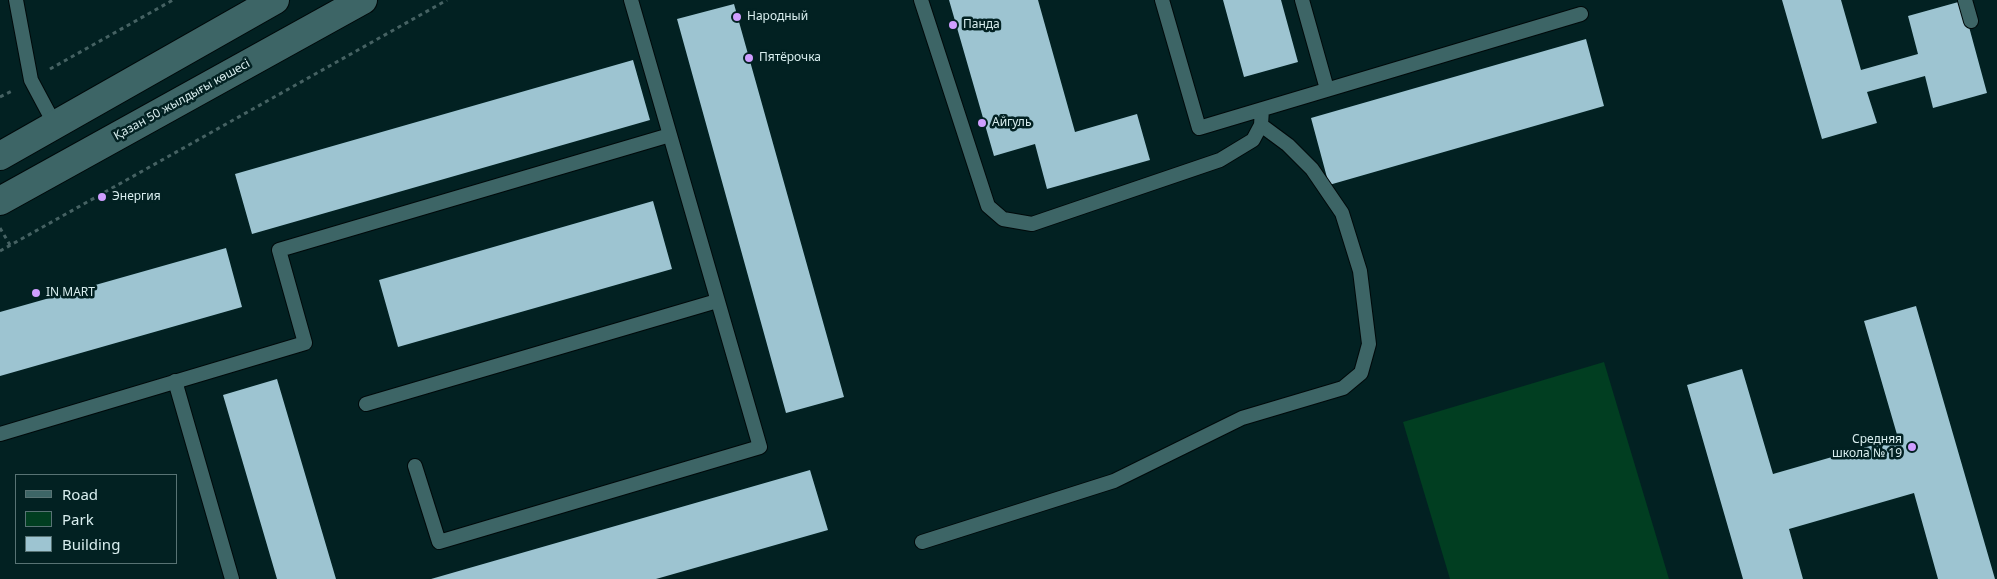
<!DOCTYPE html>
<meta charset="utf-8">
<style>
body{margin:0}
#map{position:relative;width:1997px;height:579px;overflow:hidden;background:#022122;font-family:"Noto Sans",sans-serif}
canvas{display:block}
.legend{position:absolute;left:15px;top:474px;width:162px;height:90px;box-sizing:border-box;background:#022122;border:1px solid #587374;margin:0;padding:6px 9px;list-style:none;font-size:15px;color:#d9eeef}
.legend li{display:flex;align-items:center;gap:10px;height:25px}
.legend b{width:25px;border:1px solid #587374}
</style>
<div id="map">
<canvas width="1997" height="579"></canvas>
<ul class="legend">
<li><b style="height:6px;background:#3d6566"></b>Road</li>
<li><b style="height:14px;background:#013e21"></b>Park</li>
<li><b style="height:14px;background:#9dc4d1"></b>Building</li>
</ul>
</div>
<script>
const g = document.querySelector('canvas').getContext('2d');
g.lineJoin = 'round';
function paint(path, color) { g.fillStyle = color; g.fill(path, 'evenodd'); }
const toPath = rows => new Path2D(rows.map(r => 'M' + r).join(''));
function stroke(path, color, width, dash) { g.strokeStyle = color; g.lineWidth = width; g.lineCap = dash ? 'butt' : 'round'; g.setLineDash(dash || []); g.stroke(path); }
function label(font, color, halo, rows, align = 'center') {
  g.font = font + ' "Noto Sans",sans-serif'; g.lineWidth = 5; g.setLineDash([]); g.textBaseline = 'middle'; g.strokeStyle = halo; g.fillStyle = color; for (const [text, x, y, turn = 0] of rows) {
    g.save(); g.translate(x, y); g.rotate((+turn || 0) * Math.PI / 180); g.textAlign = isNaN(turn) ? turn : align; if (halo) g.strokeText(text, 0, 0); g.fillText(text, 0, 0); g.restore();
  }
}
paint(toPath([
 [1604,362,1669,579,1450,579,1403,422]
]), '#013e21');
paint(toPath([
 [949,0,1038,0,1075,132,1137,114,1150,160,1047,189,1035,144,994,156],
 [1223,0,1281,0,1298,62,1244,77],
 [1782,0,1841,0,1861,70,1918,54,1908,16,1962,1,1987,93,1933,108,1925,76,1867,92,1877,123,1822,139],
 [734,4,844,397,786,413,677,19],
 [1586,39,1604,106,1329,185,1311,118],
 [633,60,650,120,252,234,235,174],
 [653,201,672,269,398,347,379,280],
 [226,248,242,307,0,376,0,312],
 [1916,306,1995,579,1938,579,1914,493,1789,529,1803,579,1743,579,1687,385,1742,369,1773,474,1898,438,1864,321],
 [277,379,336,579,277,579,223,395],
 [810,470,828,530,656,579,431,579]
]), '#9dc4d1');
const service = toPath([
 [16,0,31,80,55,125],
 [921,0,988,206,1003,219,1032,224,1220,160,1253,140,1261,125,1262,109],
 [1162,0,1199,128,1581,14],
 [1302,0,1327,89],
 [1965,0,1971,21],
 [175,381,232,579],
 [366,404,717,301],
 [0,434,305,343,279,250,670,135],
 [415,466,439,542,760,447,631,0],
 [922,542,1114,481,1242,418,1343,388,1361,373,1369,344,1360,271,1342,213,1312,169,1288,145,1261,125]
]);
const tertiary = toPath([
 [0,156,275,0],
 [0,201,363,0]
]);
stroke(service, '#00090a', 16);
stroke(tertiary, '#00090a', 30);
stroke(toPath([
 [50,69,173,0],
 [0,97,14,90],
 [0,228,10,245],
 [0,251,447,0]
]), '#466263', 3, [4, 4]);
stroke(service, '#3d6566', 14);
stroke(tertiary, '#3d6566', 28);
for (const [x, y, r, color] of [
 [737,17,5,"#cf9eff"],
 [953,25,5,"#cf9eff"],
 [749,58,5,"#cf9eff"],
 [982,123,5,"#cf9eff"],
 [102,197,5,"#cf9eff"],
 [36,293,5,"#cf9eff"],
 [1912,447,5,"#cf9eff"]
]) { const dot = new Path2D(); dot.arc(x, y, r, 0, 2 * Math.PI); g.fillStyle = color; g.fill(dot); stroke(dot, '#022122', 2); }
label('12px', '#d9eeef', '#022122', [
 ["Народный",747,17],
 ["Панда",963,25],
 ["Пятёрочка",759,58],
 ["Айгуль",992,123],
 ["Энергия",112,197],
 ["IN MART",46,293],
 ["Средняя",1902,440,"right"],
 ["школа № 19",1902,454,"right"]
], 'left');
label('12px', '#d9eeef', '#022122', [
 ["Қазан 50 жылдығы көшесі",182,100,-29]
]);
</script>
